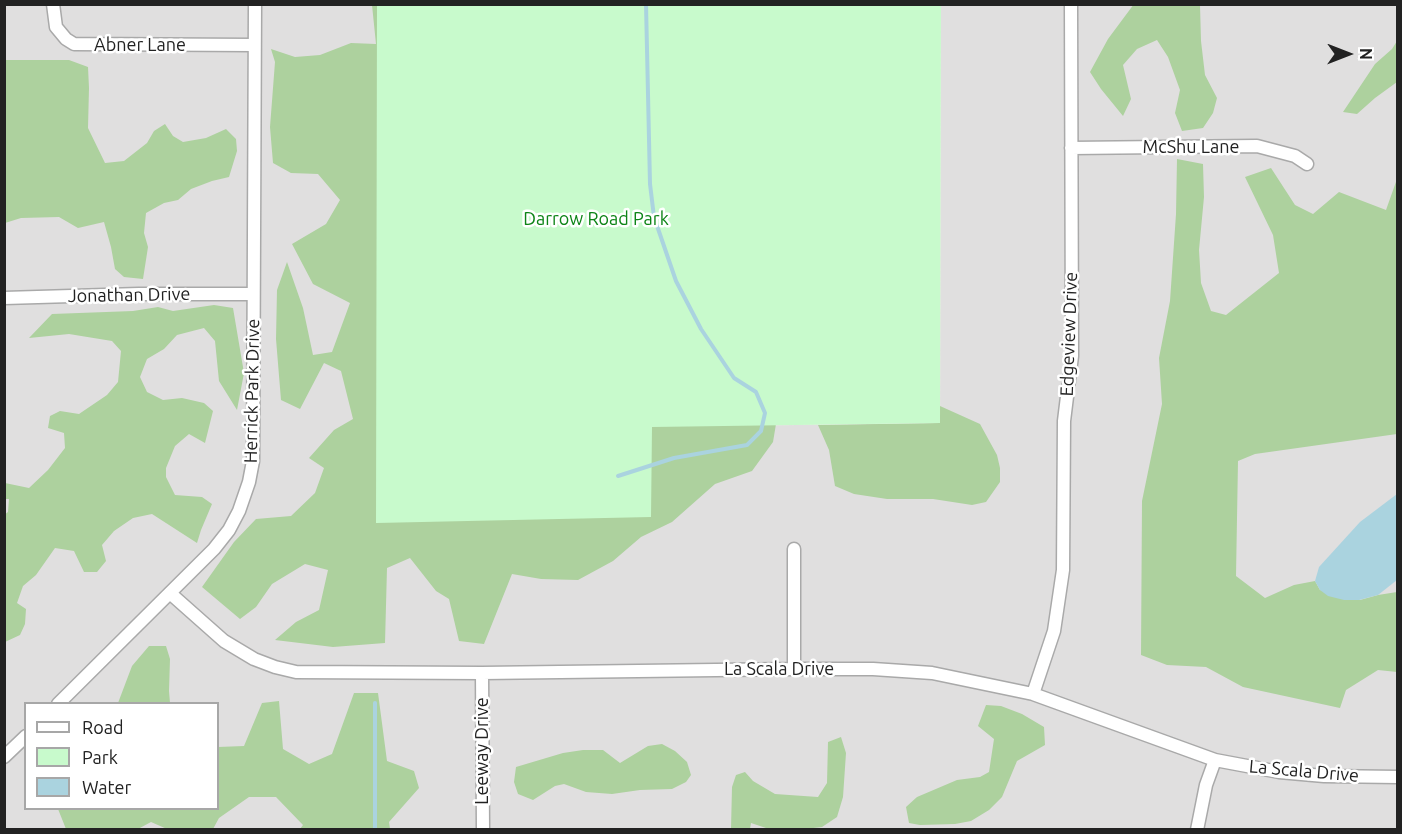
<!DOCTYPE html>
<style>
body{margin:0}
#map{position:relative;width:1402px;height:834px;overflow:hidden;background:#f2efe9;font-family:Ubuntu,sans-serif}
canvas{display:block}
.frame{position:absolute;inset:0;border:6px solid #222;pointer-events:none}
.legend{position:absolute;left:24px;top:702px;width:195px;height:108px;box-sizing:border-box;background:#fff;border:2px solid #a7a7a7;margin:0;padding:8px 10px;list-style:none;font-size:18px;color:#222}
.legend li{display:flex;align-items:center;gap:12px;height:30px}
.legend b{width:30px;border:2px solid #a7a7a7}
.north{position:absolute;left:1318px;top:24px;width:60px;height:60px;-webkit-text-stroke:4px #fff;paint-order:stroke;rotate:90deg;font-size:16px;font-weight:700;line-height:24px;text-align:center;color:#222}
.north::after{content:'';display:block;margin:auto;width:21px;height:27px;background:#222;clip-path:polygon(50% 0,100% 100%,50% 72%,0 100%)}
</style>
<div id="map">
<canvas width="1402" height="834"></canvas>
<div class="frame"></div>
<ul class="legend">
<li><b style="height:8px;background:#fff"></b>Road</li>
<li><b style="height:16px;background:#c8facc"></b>Park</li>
<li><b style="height:16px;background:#aad3df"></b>Water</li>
</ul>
<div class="north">N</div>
</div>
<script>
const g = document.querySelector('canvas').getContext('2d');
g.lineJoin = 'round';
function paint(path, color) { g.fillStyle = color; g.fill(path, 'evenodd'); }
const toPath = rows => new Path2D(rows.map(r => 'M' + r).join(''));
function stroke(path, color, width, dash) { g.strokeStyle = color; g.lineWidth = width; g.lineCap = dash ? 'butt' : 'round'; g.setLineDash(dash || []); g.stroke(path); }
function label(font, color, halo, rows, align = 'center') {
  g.font = font + ' Ubuntu,sans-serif'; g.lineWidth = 5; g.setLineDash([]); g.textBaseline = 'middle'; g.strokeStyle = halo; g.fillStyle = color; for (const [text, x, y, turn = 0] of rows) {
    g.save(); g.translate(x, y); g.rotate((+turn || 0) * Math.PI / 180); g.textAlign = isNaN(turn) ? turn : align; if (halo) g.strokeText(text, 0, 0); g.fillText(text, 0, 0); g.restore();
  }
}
paint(toPath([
 [5,5,377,5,652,427,940,423,941,5,1397,5,1397,829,5,830],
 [26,704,218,704,218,808,26,808]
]), '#e0dfdf');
paint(toPath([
 [1134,4,1200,5,1201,41,1205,75,1217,98,1213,113,1203,128,1182,131,1175,113,1180,90,1168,57,1157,40,1137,49,1123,65,1131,99,1123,116,1101,89,1090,72,1108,39],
 [372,5,420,5,783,382,773,442,752,471,715,484,672,522,641,537,613,561,578,580,541,579,512,574,484,644,459,641,449,599,436,591,410,558,387,568,385,643,333,647,275,640,296,622,319,610,328,570,305,564,272,584,256,607,240,619,202,587,234,542,256,519,291,516,315,493,324,468,309,458,334,430,353,419,341,371,324,363,300,409,281,400,276,339,277,290,287,262,303,308,313,355,332,352,350,303,313,284,292,244,326,224,340,200,318,174,291,173,273,163,270,127,275,62,271,49,295,57,320,55,351,43,376,44],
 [1397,41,1397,82,1375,98,1357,114,1343,112,1375,64,1392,49],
 [4,60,69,60,88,67,89,88,88,128,105,163,124,161,147,143,154,131,165,124,173,136,183,142,206,138,226,129,236,139,237,151,229,177,212,181,191,189,178,200,164,203,146,213,144,233,148,247,143,279,124,277,115,269,111,247,104,222,78,228,59,217,21,218,5,223],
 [1177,159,1203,164,1204,197,1199,250,1201,283,1211,311,1226,315,1279,273,1273,235,1245,177,1271,168,1295,205,1313,214,1339,192,1386,210,1397,179,1397,434,1255,454,1238,461,1236,576,1265,598,1294,585,1315,581,1320,590,1360,600,1378,595,1397,592,1397,672,1378,670,1346,690,1340,708,1243,687,1206,667,1167,665,1141,655,1142,501,1162,404,1159,358,1170,301,1176,214],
 [214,305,233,308,244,373,237,410,219,381,215,341,204,328,177,335,164,349,147,359,140,377,147,392,163,400,182,398,204,403,213,411,205,443,189,434,175,446,166,468,166,477,175,495,202,497,212,504,201,530,197,543,152,514,133,518,114,531,102,545,106,561,97,572,84,572,74,551,55,548,36,575,23,586,17,603,26,609,25,624,20,635,5,642,4,515,8,512,9,499,5,499,5,483,29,488,48,470,65,448,64,433,48,428,50,416,60,411,79,414,107,395,118,382,121,351,112,341,69,334,29,338,52,314,133,311,158,307,173,311],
 [940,406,980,424,997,455,1000,468,1000,482,986,502,972,505,933,499,887,499,854,494,835,486,829,450,818,425,940,423],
 [149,646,166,646,170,659,169,691,170,703,118,703,132,666],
 [354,693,378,693,387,761,414,771,419,788,389,822,390,829,300,829,303,825,276,797,249,797,219,818,213,829,167,829,151,822,138,829,66,829,58,809,218,808,218,747,244,746,262,703,279,701,283,749,309,764,332,754],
 [986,705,1001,706,1022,714,1044,727,1045,745,1017,761,1002,797,989,810,971,821,955,824,920,825,909,823,906,807,917,797,957,780,980,777,989,772,994,739,978,726],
 [841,737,846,753,843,797,837,817,822,827,805,829,766,828,751,823,750,829,731,829,732,787,736,775,745,772,753,781,775,794,818,797,827,783,828,742],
 [662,744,675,751,687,762,691,775,686,782,672,789,640,790,612,794,586,792,564,784,555,786,533,800,518,794,514,782,516,767,563,753,583,750,603,750,620,763,648,746]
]), '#add19e');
paint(toPath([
 [377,5,941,5,940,423,652,427,651,517,376,523]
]), '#c8facc');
paint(toPath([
 [1397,494,1397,580,1378,595,1359,600,1344,600,1328,596,1320,590,1315,581,1319,567,1360,522]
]), '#aad3df');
stroke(toPath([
 [618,476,674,458,747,445,761,431,765,413,756,392,734,378,701,329,676,281,654,217,650,184,646,4],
 [375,703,375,830]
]), '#aad3df', 4);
const minor = toPath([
 [53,4,56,27,66,39,74,44,254,45],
 [1071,148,1257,146,1295,156,1307,164],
 [4,298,139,294,253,294],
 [171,594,224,641,254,659,275,667,296,672,482,673,794,669,873,669,932,673,1033,694,1215,760,1279,772,1324,776,1398,777],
 [794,669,794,549],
 [482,673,483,830],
 [1033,694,1054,631,1063,570,1064,421,1072,356,1071,4],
 [58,704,214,549,229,530,239,511,249,482,253,461,255,4],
 [4,757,26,736],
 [1197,830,1206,785,1215,760]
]);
stroke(minor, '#a9a9a9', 15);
stroke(minor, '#fff', 12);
label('18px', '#222', '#fff', [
 ["Abner Lane",140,45],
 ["McShu Lane",1191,147],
 ["Jonathan Drive",129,295,-1],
 ["Edgeview Drive",1069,334,-88],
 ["Herrick Park Drive",252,391,-89],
 ["La Scala Drive",779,669],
 ["Leeway Drive",482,751,-90],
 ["La Scala Drive",1304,771,5]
]);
label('18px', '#0c8416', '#fff', [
 ["Darrow Road Park",596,219]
]);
</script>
